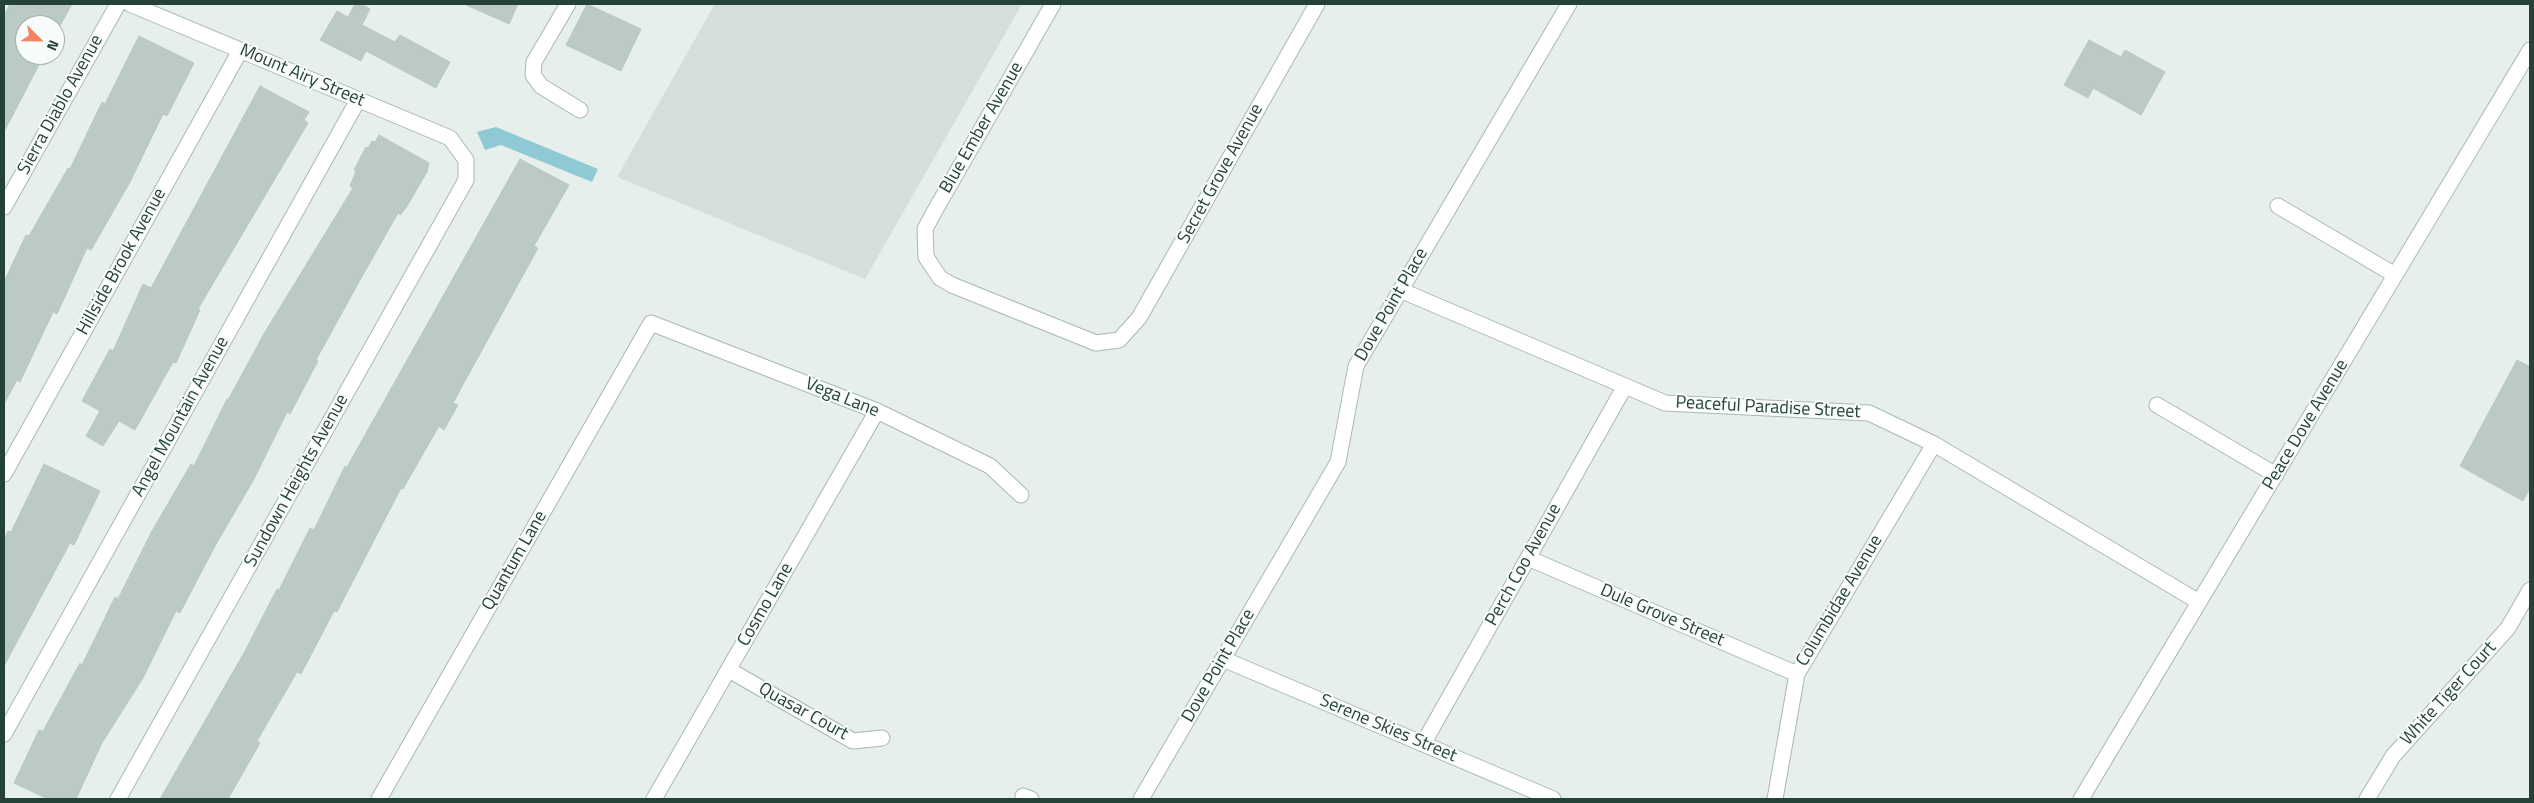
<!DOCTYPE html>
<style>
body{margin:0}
#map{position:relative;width:2534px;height:803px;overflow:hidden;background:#e6efeb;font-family:"Titillium Web",sans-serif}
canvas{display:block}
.frame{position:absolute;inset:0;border:5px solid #24423a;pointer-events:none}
.north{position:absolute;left:15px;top:15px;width:50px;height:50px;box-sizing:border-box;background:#f7fbf9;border:1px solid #a3b1ad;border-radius:50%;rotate:113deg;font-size:14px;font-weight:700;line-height:20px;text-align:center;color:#24423a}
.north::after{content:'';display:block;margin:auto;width:18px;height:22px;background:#f4845f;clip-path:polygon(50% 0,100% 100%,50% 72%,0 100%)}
</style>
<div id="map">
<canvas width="2534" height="803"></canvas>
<div class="frame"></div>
<div class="north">N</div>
</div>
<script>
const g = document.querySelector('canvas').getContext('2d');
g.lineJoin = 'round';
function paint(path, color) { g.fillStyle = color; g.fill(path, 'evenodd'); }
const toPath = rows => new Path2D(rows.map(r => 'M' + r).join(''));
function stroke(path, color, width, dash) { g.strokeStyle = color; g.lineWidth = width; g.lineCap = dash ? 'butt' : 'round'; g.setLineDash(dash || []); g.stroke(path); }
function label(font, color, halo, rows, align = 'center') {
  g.font = font + ' "Titillium Web",sans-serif'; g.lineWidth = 4; g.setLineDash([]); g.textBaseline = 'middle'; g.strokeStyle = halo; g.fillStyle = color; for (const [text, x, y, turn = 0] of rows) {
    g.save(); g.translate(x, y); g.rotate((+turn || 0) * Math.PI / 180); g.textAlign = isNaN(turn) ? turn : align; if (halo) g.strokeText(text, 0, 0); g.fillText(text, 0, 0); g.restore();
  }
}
paint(toPath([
 [715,4,1022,4,865,279,617,177]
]), '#d4dfda');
paint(toPath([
 [496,127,598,169,592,182,501,145,485,150,477,132]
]), '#8ec9d4');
const building = toPath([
 [10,4,72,4,55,35,55,25,25,25,25,55,44,55,4,132,4,15,10,4],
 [355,4,361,4,370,9,362,25,395,42,400,35,450,62,436,88,366,51,361,61,320,40,337,11,348,17,355,4],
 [464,4,518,4,509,24,464,4],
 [587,4,641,29,621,71,566,45,587,4],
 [139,36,194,63,167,116,163,114,130,182,91,250,87,248,57,314,53,312,20,382,17,380,4,404,4,282,26,235,29,236,68,168,70,169,102,102,105,104,139,36],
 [2089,40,2121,57,2125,50,2165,72,2141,115,2093,88,2088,98,2064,85,2089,40],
 [260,86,309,112,304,120,308,123,198,309,200,310,176,363,173,362,135,430,119,421,103,446,86,436,100,411,82,401,110,349,113,351,143,284,151,288,260,86],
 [379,135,429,163,427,172,406,208,400,215,398,213,360,280,316,360,318,361,290,414,287,412,254,479,215,546,180,613,176,611,143,678,102,743,76,799,48,799,14,783,39,730,43,731,80,663,82,665,115,597,118,599,152,531,191,464,194,466,227,399,228,400,265,332,353,188,350,186,356,171,354,170,366,147,368,148,372,141,375,142,379,135],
 [520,159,569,185,534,246,538,248,453,403,458,405,444,430,439,426,403,489,401,488,337,612,334,611,301,674,297,672,257,741,260,743,228,799,160,799,245,651,277,589,279,590,310,528,314,530,345,466,347,467,520,159],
 [2517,360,2530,367,2530,488,2523,501,2460,466,2517,360],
 [44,464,100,491,74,545,70,543,4,666,4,540,8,531,11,532,44,464]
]);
paint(building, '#bbcac4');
stroke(building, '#b8c9c2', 1);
const minor = toPath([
 [568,4,534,62,533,75,541,86,580,110],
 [1053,4,933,214,925,229,926,257,940,278,952,285,1096,343,1119,340,1139,318,1317,4],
 [2278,206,2395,275],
 [4,207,118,4],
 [1400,290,1665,403,1869,413,1934,444,2199,602],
 [2157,405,2276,475],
 [4,474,240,51],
 [1528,558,1797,674],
 [1223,659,1553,799],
 [729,670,853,741,882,738],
 [4,734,358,100],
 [1423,744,1625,386],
 [1023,796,1031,799],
 [118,799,466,180,466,160,450,138,130,4],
 [379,799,651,323,877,411,990,466,1021,495],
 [654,799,877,411],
 [1141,799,1338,462,1356,366,1569,4],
 [1775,799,1797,674,1934,444],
 [2081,799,2530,50],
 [2367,799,2393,756,2508,628,2530,590]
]);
stroke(minor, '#a8b8b2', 17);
stroke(minor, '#fff', 15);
label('18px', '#24423a', '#f7fbf9', [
 ["Mount Airy Street",302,76,23],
 ["Sierra Diablo Avenue",61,105,-61],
 ["Blue Ember Avenue",982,128,-60],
 ["Secret Grove Avenue",1221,174,-61],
 ["Hillside Brook Avenue",122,262,-61],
 ["Dove Point Place",1392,305,-60],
 ["Vega Lane",842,398,22],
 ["Peaceful Paradise Street",1768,408,3],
 ["Angel Mountain Avenue",181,417,-61],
 ["Peace Dove Avenue",2306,425,-59],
 ["Sundown Heights Avenue",297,481,-61],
 ["Quantum Lane",515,561,-60],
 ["Perch Coo Avenue",1524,565,-61],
 ["Columbidae Avenue",1840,601,-59],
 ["Cosmo Lane",766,605,-60],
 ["Dule Grove Street",1662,616,23],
 ["Dove Point Place",1219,666,-60],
 ["White Tiger Court",2449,694,-48],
 ["Quasar Court",803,712,29],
 ["Serene Skies Street",1388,729,23]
]);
</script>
